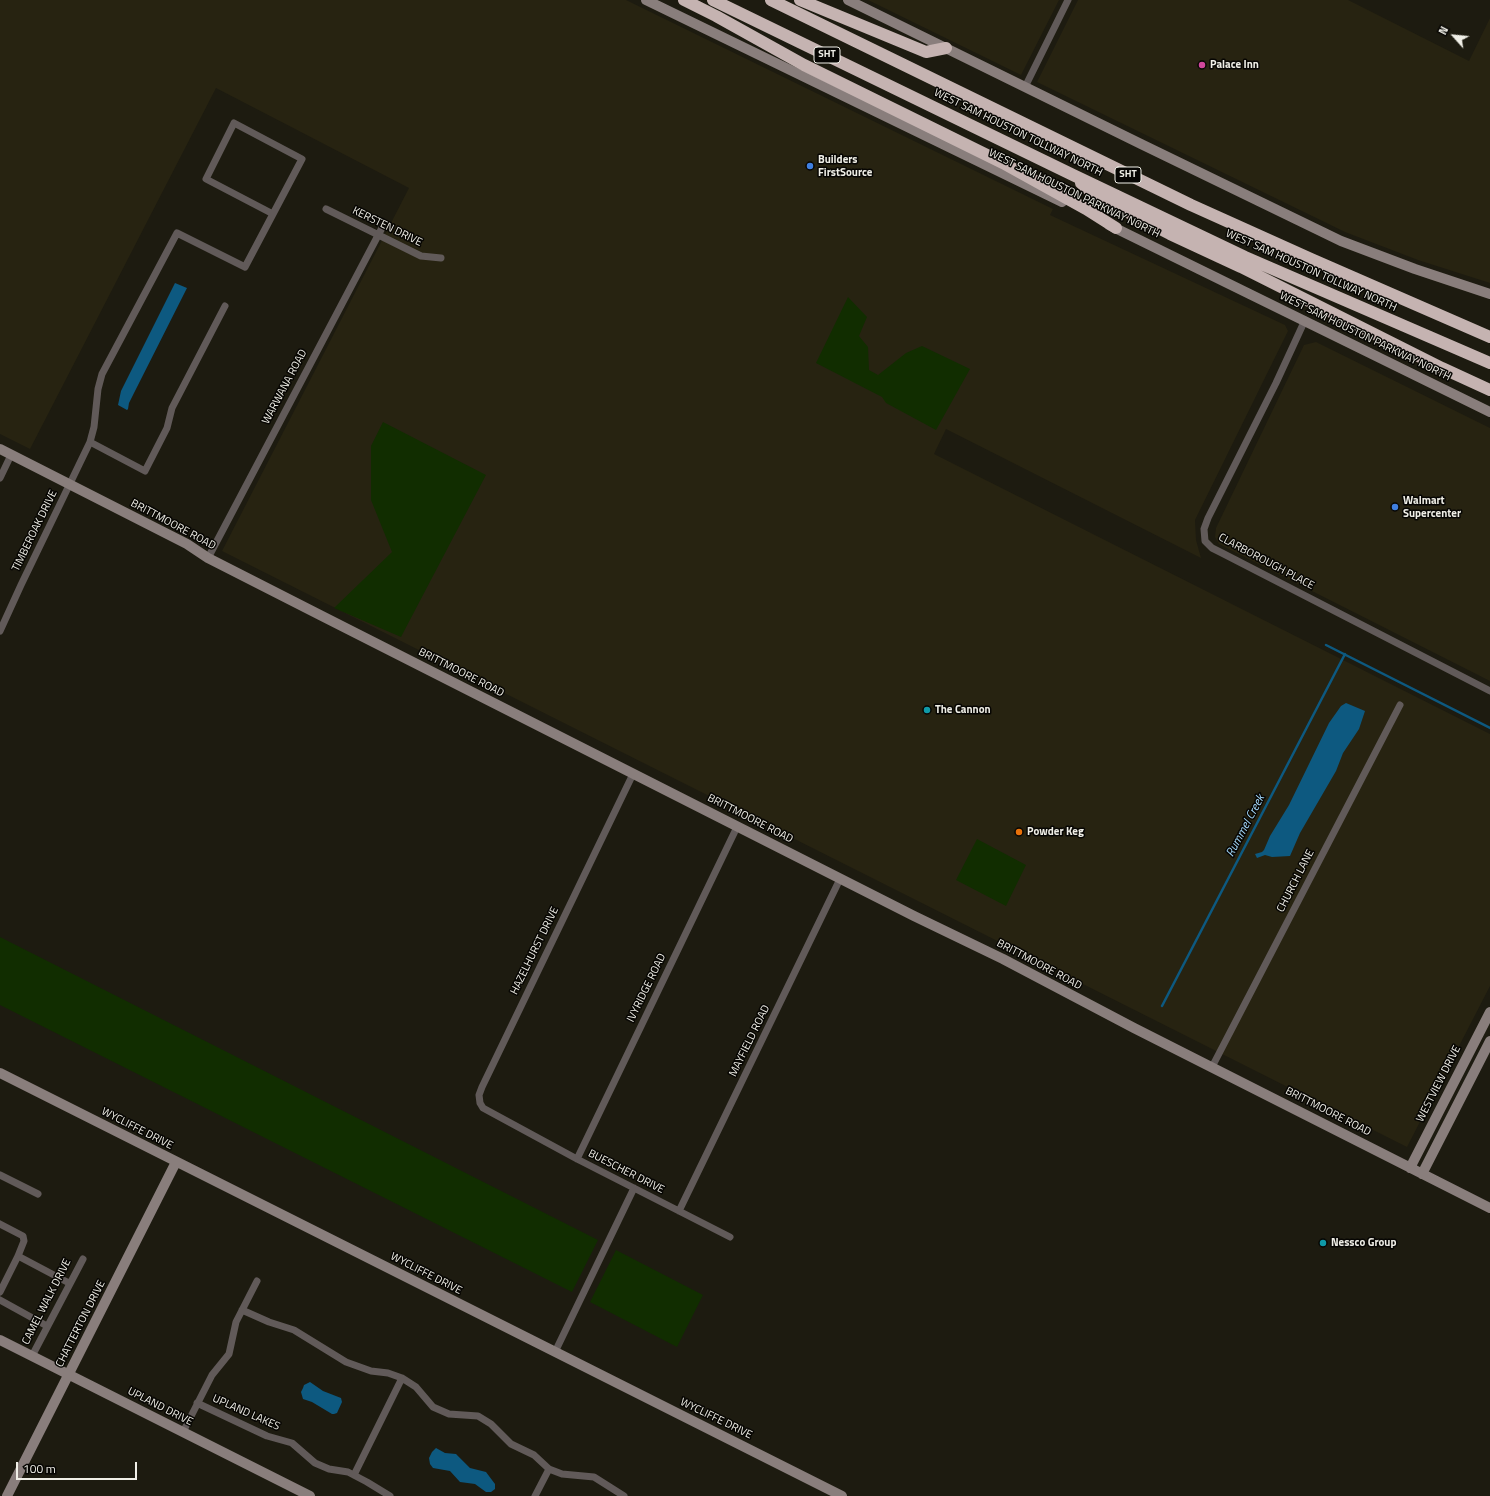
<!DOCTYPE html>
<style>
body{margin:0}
#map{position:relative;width:1490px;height:1496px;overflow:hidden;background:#1d1b10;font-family:"Titillium Web",sans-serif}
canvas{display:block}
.north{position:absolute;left:1434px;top:16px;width:40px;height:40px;-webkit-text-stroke:3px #070603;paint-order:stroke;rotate:297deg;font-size:11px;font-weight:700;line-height:16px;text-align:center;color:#f0efe7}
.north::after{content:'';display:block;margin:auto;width:14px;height:18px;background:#f0efe7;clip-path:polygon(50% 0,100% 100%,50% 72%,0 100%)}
.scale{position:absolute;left:16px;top:1462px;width:121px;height:18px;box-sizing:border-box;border:2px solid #f0efe7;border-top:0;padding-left:5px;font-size:12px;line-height:14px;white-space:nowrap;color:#f0efe7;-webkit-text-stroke:3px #070603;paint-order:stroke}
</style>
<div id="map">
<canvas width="1490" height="1496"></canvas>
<div class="north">N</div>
<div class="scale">100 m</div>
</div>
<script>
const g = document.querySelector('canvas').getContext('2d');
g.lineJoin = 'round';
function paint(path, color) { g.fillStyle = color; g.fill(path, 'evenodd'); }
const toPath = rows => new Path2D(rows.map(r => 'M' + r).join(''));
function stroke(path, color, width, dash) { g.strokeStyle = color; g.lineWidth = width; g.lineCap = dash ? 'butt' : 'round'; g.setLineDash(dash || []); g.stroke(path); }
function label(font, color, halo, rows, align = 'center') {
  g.font = font + ' "Titillium Web",sans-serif'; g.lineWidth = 3; g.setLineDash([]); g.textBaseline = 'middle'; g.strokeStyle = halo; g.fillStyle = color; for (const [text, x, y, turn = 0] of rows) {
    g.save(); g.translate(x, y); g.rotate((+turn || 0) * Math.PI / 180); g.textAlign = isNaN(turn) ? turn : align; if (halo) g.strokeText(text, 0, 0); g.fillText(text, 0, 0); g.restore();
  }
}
paint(toPath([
 [0,0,626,0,1053,209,1050,215,1285,325,1288,331,1195,520,1196,540,1201,558,946,429,934,454,1490,734,1490,986,1407,1147,222,551,409,188,216,88,30,449,0,434],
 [868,0,1059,0,1021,75],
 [1078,0,1348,0,1469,61,1490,18,1490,283,1418,260,1345,232,1037,82],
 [1316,342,1490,428,1490,681,1219,544,1215,537,1216,528,1304,345]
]), '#272311');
paint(toPath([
 [848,297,867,317,859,336,868,347,869,370,878,375,906,353,922,346,970,369,936,430,886,403,882,397,816,363],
 [383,422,486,475,401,637,334,608,392,552,371,500,371,446],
 [977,839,1026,865,1006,906,956,880],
 [0,937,598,1240,572,1292,0,1005],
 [616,1250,703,1295,677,1347,590,1302]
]), '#112d00');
paint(toPath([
 [175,283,187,288,134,393,129,403,128,409,127,410,118,405,121,391],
 [1346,703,1365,711,1359,729,1343,753,1336,771,1300,833,1290,856,1272,857,1265,855,1257,858,1255,854,1262,852,1264,850,1270,836,1289,805,1329,723,1341,706],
 [310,1382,323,1391,341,1398,342,1402,337,1413,334,1414,332,1414,312,1402,303,1399,301,1392,303,1388,304,1385],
 [436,1448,445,1453,456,1454,470,1468,486,1472,495,1484,495,1489,491,1492,486,1492,475,1484,460,1482,450,1471,433,1468,430,1464,429,1458,432,1452]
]), '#0d5980');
stroke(toPath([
 [1326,645,1490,728],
 [1162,1006,1345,654]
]), '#0d5980', 2.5);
stroke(toPath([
 [1025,87,1068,0],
 [326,209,421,256,441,258],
 [1305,320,1276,383,1208,518,1204,529,1205,541,1212,548,1222,553,1490,691],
 [90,442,145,471,167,428,172,408,225,306],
 [0,478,11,455],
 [208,558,383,226],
 [0,631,21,585,90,442,94,427,98,389,102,374,177,233,245,267,273,214,302,159,234,123,206,179,273,214],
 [633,774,482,1087,479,1095,480,1103,483,1108,577,1159,730,1237],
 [1212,1067,1400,705],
 [577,1159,737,827],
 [0,1175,38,1194],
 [679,1211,840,879],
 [0,1224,23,1236,24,1241,18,1256,0,1292],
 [18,1256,69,1283],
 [0,1300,47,1326],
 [242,1310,269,1322,294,1330,346,1362,371,1371,388,1373,402,1378,416,1387,433,1407,449,1414,478,1416,491,1424,511,1444,534,1455,549,1469,562,1474,594,1477,624,1496],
 [555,1352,634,1188],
 [32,1356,83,1259],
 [197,1403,267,1436,292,1443,315,1463,329,1469,348,1472,367,1482,390,1496],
 [183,1432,212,1375,229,1354,236,1322,257,1281],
 [354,1475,402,1378],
 [535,1496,549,1469]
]), '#615a59', 7);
stroke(toPath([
 [646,0,1062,202],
 [848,0,1141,144,1341,241,1415,269,1490,294],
 [1109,225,1490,412],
 [0,449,187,544,208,558,320,615,914,916,1003,959,1134,1028,1490,1208],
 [0,1073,842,1496],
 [1410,1168,1490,1012],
 [1422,1174,1490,1041],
 [0,1340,310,1496],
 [7,1496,176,1162]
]), '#897e7c', 10);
stroke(toPath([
 [684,0,716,16,804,65,1003,163,1086,209,1116,228],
 [713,0,1073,175,1245,257,1490,363],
 [771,0,1191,205,1311,259,1490,337],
 [800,0,926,52,946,48],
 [1081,183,1096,196,1170,234,1241,267,1442,368,1490,390]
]), '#c5b3b1', 12);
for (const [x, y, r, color] of [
 [1202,65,4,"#d1479c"],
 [810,166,4,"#3f7fe0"],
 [1395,507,4,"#3f7fe0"],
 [927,710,4,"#0f9aa8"],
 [1019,832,4,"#e8710a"],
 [1323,1243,4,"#0f9aa8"]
]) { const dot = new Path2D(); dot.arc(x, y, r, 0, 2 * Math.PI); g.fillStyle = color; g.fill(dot); stroke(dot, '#070603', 1.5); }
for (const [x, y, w] of [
 [827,55,26],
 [1128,175,26]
]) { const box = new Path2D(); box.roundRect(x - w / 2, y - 8, w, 16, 3); g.fillStyle = '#070603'; g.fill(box); stroke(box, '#f0efe7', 1); }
label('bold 10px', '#f0efe7', null, [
 ["SHT",827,55],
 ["SHT",1128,175]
]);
label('bold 11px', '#f0efe7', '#070603', [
 ["Palace Inn",1210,65],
 ["Builders",818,160],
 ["FirstSource",818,173],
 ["Walmart",1403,501],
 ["Supercenter",1403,514],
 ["The Cannon",935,710],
 ["Powder Keg",1027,832],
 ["Nessco Group",1331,1243]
], 'left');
label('11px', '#f0efe7', '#070603', [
 ["WEST SAM HOUSTON TOLLWAY NORTH",1018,133,26],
 ["WEST SAM HOUSTON PARKWAY NORTH",1074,194,26],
 ["KERSTEN DRIVE",387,227,26],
 ["WEST SAM HOUSTON TOLLWAY NORTH",1311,271,24],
 ["WEST SAM HOUSTON PARKWAY NORTH",1365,337,26],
 ["WARWANA ROAD",285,387,-62],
 ["BRITTMOORE ROAD",173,525,28],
 ["TIMBEROAK DRIVE",35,531,-64],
 ["CLARBOROUGH PLACE",1266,562,28],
 ["BRITTMOORE ROAD",461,673,27],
 ["BRITTMOORE ROAD",750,819,27],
 ["CHURCH LANE",1296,881,-63],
 ["HAZELHURST DRIVE",535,951,-64],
 ["BRITTMOORE ROAD",1039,965,28],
 ["IVYRIDGE ROAD",647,988,-64],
 ["MAYFIELD ROAD",750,1041,-64],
 ["WESTVIEW DRIVE",1439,1084,-63],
 ["BRITTMOORE ROAD",1328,1112,27],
 ["WYCLIFFE DRIVE",137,1129,27],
 ["BUESCHER DRIVE",626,1172,27],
 ["WYCLIFFE DRIVE",426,1274,27],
 ["CAMEL WALK DRIVE",47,1302,-63],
 ["CHATTERTON DRIVE",81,1324,-63],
 ["UPLAND DRIVE",160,1407,27],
 ["UPLAND LAKES",246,1413,24],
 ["WYCLIFFE DRIVE",716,1419,26]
]);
label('italic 12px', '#a5dafd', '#070603', [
 ["Rummel Creek",1246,826,-62]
]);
</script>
